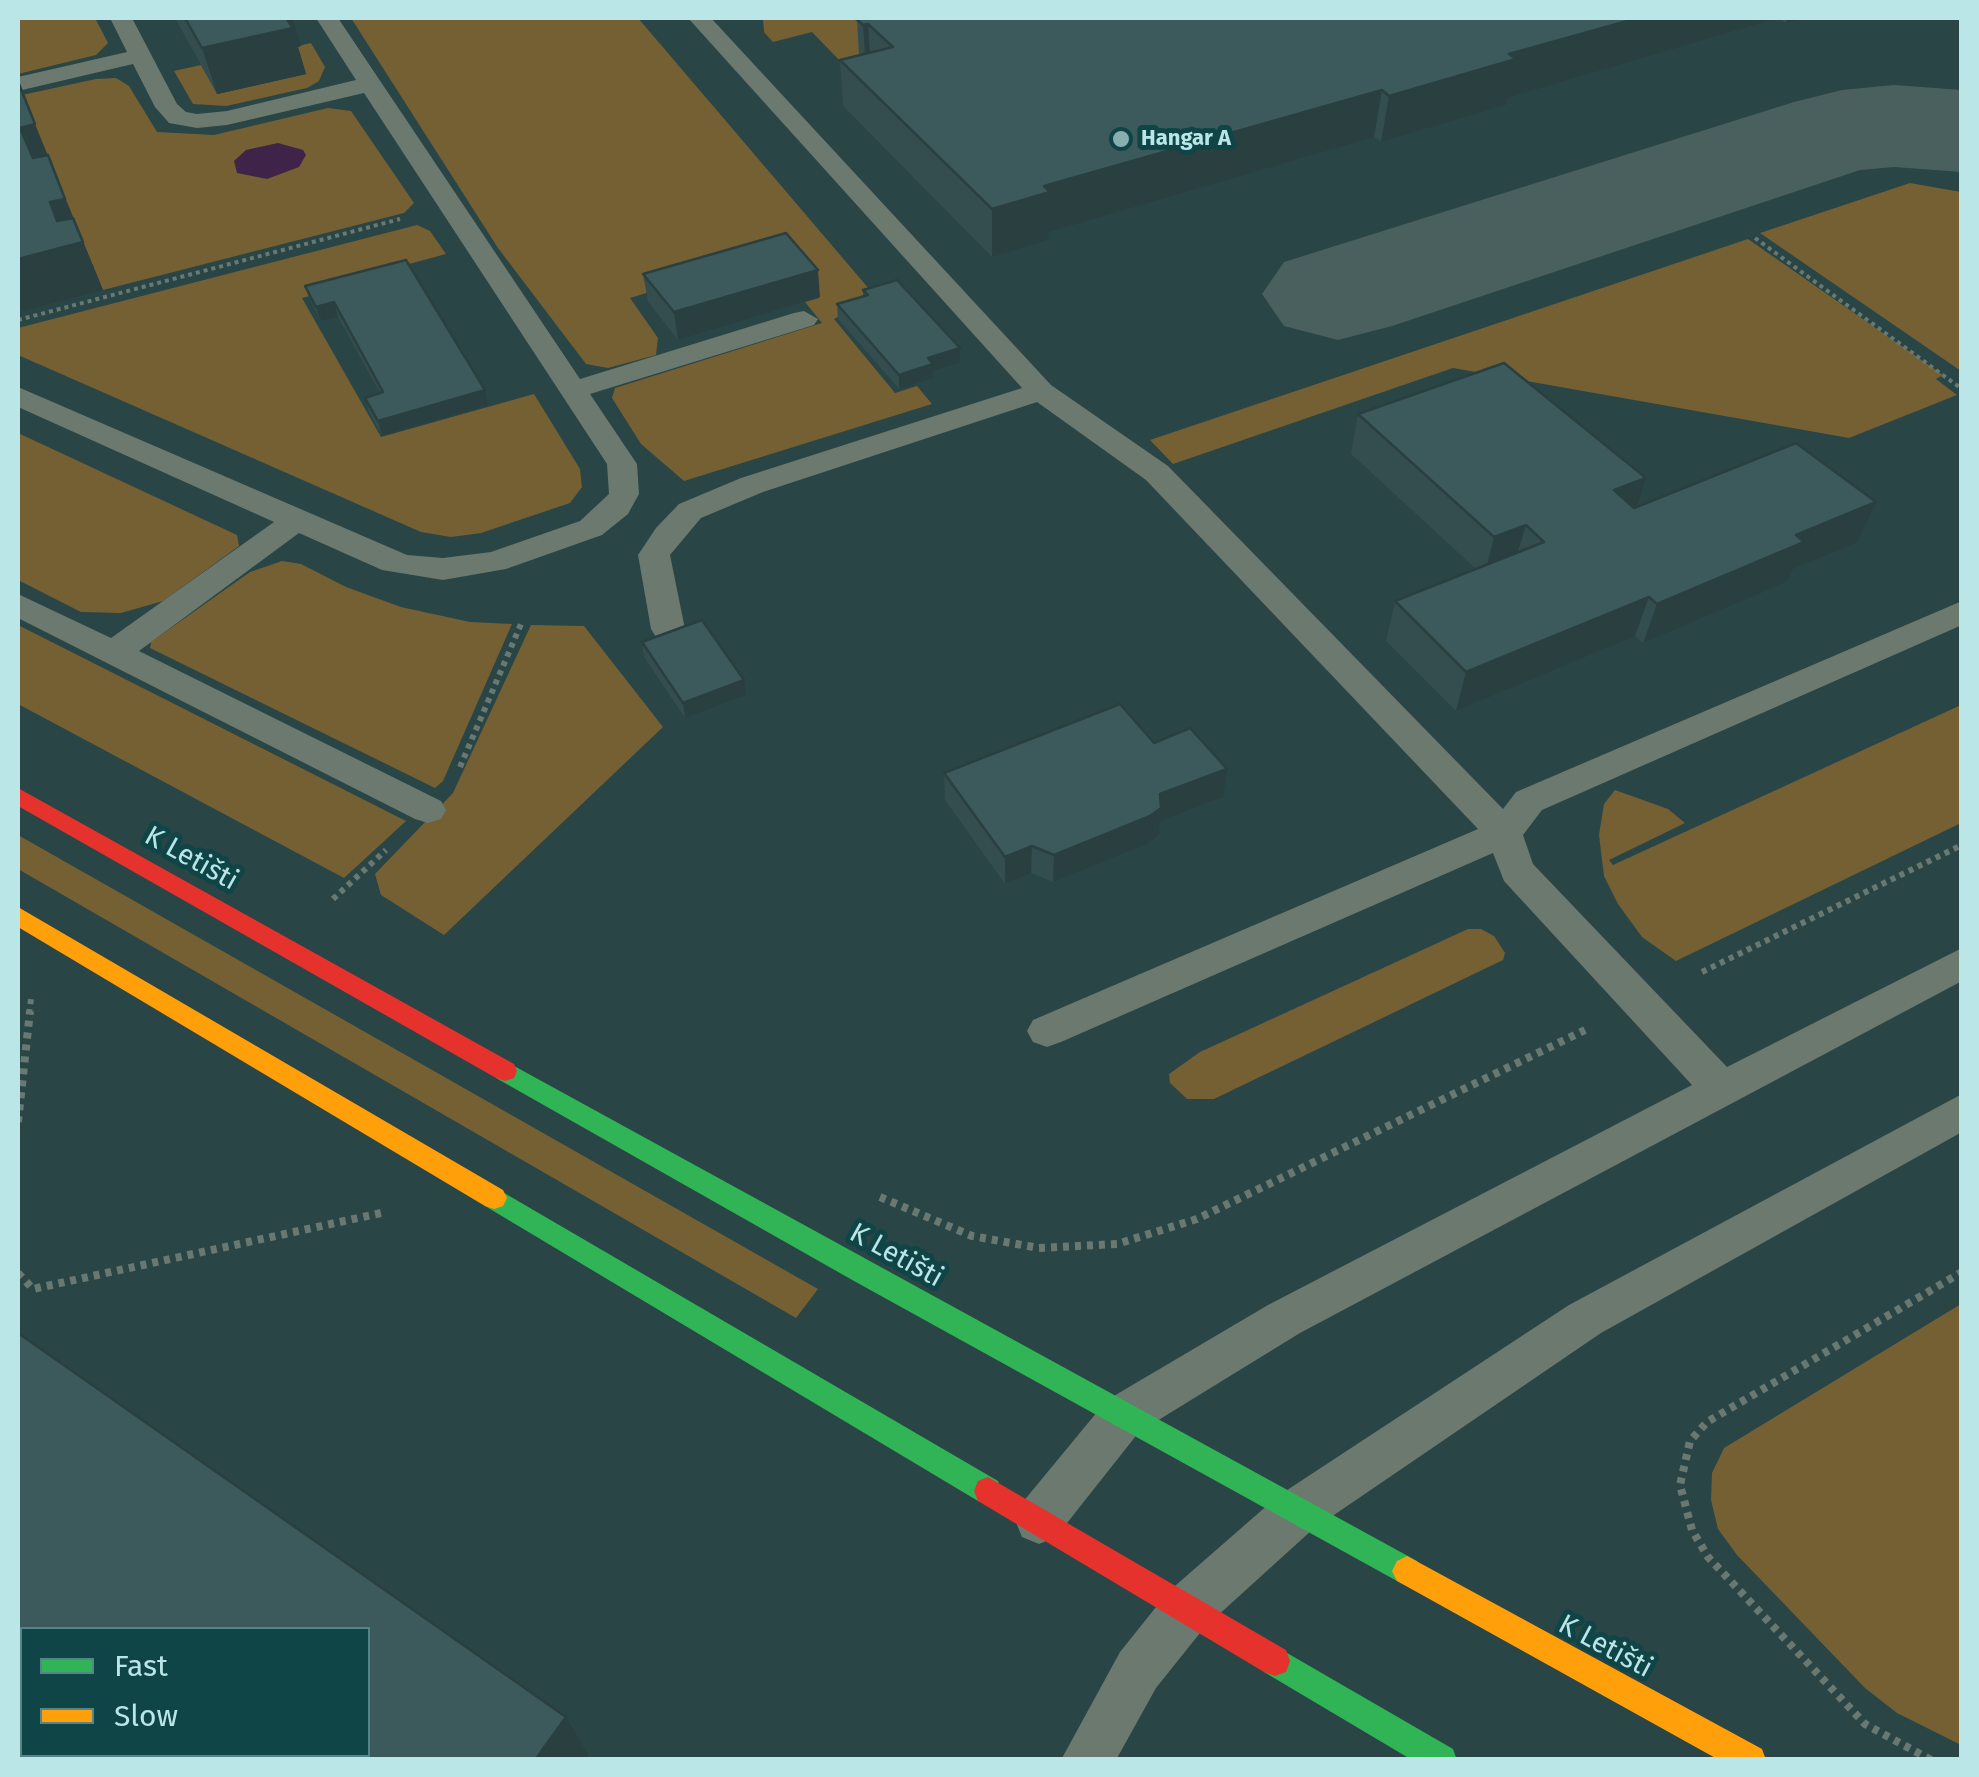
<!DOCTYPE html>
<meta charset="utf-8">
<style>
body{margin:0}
#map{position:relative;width:1979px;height:1777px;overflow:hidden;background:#294546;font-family:"Fira Sans",sans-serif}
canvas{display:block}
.frame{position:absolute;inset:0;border:20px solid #bbe6e8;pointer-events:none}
.legend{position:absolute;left:20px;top:1627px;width:350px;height:130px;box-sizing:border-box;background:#104548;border:2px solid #548588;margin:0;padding:12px 18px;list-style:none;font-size:30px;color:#bbe6e8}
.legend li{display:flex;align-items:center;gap:20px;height:50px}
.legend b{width:50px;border:2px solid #548588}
</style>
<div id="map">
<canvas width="1979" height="1777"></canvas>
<div class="frame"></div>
<ul class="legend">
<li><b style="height:12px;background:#30b455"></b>Fast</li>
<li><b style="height:12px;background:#ff9f0a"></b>Slow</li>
</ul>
</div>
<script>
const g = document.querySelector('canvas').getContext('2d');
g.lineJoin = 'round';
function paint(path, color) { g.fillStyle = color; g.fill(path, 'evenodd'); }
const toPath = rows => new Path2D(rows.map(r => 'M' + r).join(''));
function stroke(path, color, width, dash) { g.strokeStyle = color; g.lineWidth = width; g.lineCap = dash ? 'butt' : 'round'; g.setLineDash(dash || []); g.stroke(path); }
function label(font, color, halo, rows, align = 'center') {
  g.font = font + ' "Fira Sans",sans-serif'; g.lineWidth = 10; g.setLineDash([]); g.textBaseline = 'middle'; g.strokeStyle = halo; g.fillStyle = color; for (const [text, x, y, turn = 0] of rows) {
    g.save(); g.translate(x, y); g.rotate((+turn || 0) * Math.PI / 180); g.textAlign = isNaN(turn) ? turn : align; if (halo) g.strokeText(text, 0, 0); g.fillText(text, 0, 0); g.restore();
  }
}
paint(toPath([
 [18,18,95,18,108,43,96,55,18,74],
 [351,18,638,18,876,297,834,319,895,393,917,386,932,404,684,481,641,444,612,398,615,388,822,323,805,302,819,298,781,252,630,298,658,338,656,355,608,368,586,364,498,248],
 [763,18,853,18,883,46,842,63,812,32,773,42,764,32],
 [311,43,325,67,319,81,307,88,226,106,193,104,174,71,201,65,218,94,305,74,290,48],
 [116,78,129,86,157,132,214,135,328,108,351,111,414,203,404,213,103,290,22,95,96,79],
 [1910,183,1961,192,1961,371,1760,233],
 [417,225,430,231,446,254,346,281,348,286,302,298,381,437,534,394,580,469,582,487,570,503,481,533,451,537,421,532,18,355,18,328],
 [1748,239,1943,375,1936,379,1957,395,1849,438,1453,368,1173,464,1150,440],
 [18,433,237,535,239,546,163,601,121,613,81,612,18,580],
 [282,561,301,564,346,587,401,607,470,622,512,624,443,781,435,788,150,648,151,642,250,572],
 [18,625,406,821,344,878,18,704],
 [531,625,584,626,663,727,444,935,381,895,375,874,453,793],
 [1961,705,1961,823,1676,961,1642,937,1618,904,1604,876,1599,835,1604,804,1615,790,1668,809,1685,823,1609,860,1613,865],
 [18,835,818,1289,796,1318,18,869],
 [1468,929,1481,929,1494,936,1505,953,1503,960,1214,1099,1187,1099,1170,1083,1169,1074,1200,1052],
 [1961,1304,1961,1745,1897,1713,1865,1688,1737,1555,1718,1529,1711,1500,1712,1473,1724,1448]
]), '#756034');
paint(toPath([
 [278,143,303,150,306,155,299,167,267,179,237,173,234,161,246,150]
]), '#3f2349');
paint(toPath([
 [1894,85,1962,90,1962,172,1894,167,1860,170,1392,326,1338,340,1284,326,1262,294,1284,262,1794,102,1842,90,1894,85]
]), '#4a605e');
stroke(toPath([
 [1755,238,1962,389],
 [18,320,400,219]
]), '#697972', 4, [4, 4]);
stroke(toPath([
 [460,767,521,624],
 [333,899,386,850],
 [1702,972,1962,845],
 [29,1014,31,999]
]), '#697972', 6, [5, 5]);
stroke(toPath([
 [18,1122,30,1011],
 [880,1197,972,1236,1039,1248,1117,1244,1197,1219,1585,1030],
 [18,1273,33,1289,381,1213],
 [1931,1760,1865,1724,1708,1557,1692,1530,1680,1485,1690,1441,1707,1422,1962,1272]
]), '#697972', 8, [6, 6]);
paint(toPath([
 [110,18,132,18,177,104,186,112,197,114,227,111,356,80,316,18,338,18,580,379,794,313,804,311,818,319,814,325,590,394,637,464,639,494,628,514,602,535,506,569,443,580,382,570,299,533,139,651,441,801,446,810,441,819,428,823,415,819,18,618,18,594,111,638,274,522,18,407,18,387,407,555,443,558,491,552,580,521,609,494,607,464,364,93,227,125,197,128,169,123,155,107,133,64,18,91,18,77,127,52,110,18],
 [688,18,711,18,1051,385,1168,466,1503,809,1516,792,1962,601,1962,625,1542,810,1523,835,1533,864,1727,1067,1962,948,1962,981,1300,1333,1139,1432,1056,1537,1039,1544,1022,1537,1015,1520,1022,1503,1107,1400,1268,1305,1692,1085,1504,881,1493,853,1061,1042,1047,1047,1033,1042,1027,1031,1033,1020,1478,829,1146,480,1037,402,763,492,701,518,670,555,685,629,680,637,668,640,656,637,651,629,638,555,656,528,679,504,741,478,1022,388,688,18],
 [1962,1094,1962,1132,1601,1333,1312,1530,1204,1628,1156,1688,1116,1760,1061,1760,1120,1652,1168,1592,1278,1496,1569,1305,1962,1094]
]), '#6b796e');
paint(toPath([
 [505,1061,1417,1561,1422,1571,1417,1581,1407,1586,1397,1581,854,1281,496,1078,493,1071,496,1064,505,1061],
 [494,1187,998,1481,1002,1491,998,1501,988,1505,978,1501,485,1206,481,1198,485,1190,494,1187],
 [1275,1646,1453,1749,1457,1760,1412,1760,1264,1672,1260,1661,1264,1650,1275,1646]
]), '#30b455');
paint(toPath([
 [18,907,503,1190,507,1198,503,1206,494,1209,485,1206,18,927,18,907],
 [1407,1556,1762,1749,1766,1760,1719,1760,1397,1581,1392,1571,1397,1561,1407,1556]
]), '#ff9f0a');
paint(toPath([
 [18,788,514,1064,517,1071,514,1078,505,1081,496,1078,18,806,18,788],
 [988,1477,1286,1650,1290,1661,1286,1672,1275,1676,1264,1672,978,1501,974,1491,978,1481,988,1477]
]), '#e5322d');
paint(toPath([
 [175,18,293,18,301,46,298,47,306,74,217,94],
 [861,18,1805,18,1786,23,1778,18,1507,98,1506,105,1381,142,1374,137,1049,232,1048,240,992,257,843,106,840,60,859,55,857,19],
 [643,274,820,297,678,340,648,302],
 [305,286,488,405,382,436,369,412,365,398,380,393,338,317,321,321,310,300],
 [863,290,960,363,933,371,934,378,899,389,838,319,837,304,863,297],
 [1358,414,1637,506,1876,502,1858,542,1793,569,1787,582,1643,643,1635,636,1456,711,1386,641,1395,601,1476,569,1351,454],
 [642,642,746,695,685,718,644,657],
 [1154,743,1223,797,1160,821,1159,835,1147,844,1053,882,1031,873,1005,884,945,800,944,773]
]), '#344d4e');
paint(toPath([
 [281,18,293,18,301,46,298,47,306,74,217,94,202,48],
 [1638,18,1778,18,1507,98,1506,105,1381,142,1389,96,1509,54],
 [1788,18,1805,18,1786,23],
 [868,24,871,70,866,71,863,25],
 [1382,90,1374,137,1049,232,1048,240,992,257,992,209,1044,186],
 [35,124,103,290,18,312,18,259,50,202,20,128],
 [818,270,820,297,678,340,674,312],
 [334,302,338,317,321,321,316,307],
 [960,348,960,363,933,371,934,378,899,389,899,375,928,358],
 [485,390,488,405,382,436,378,421],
 [1646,478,1633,518,1614,490],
 [1876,502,1858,542,1793,569,1787,582,1643,643,1657,604,1796,535],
 [1526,525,1514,565,1484,577,1494,537],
 [1649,597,1635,636,1456,711,1466,672],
 [744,680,746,695,685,718,683,703],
 [1227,769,1223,797,1160,821,1159,835,1147,844,1053,882,1054,855,1160,794],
 [1032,846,1031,873,1005,884,1005,857],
 [566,1717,588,1755,584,1760,535,1760]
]), '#2a3f40');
const building = toPath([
 [185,18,286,18,293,28,202,48,185,18],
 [861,18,1638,18,1509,54,1516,59,1389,96,1382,90,1044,186,1050,192,992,209,840,60,893,47,868,24,863,25,857,19,861,18],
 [19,84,35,124,20,128,33,158,48,155,65,199,50,202,57,221,73,218,83,242,18,259,19,84],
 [786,233,818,270,674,312,643,274,786,233],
 [406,260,485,390,378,421,365,398,383,392,334,302,316,307,305,286,406,260],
 [897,280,960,348,928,358,933,364,899,375,837,304,868,295,863,290,897,280],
 [1504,363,1646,478,1614,490,1634,508,1796,443,1876,502,1796,535,1804,542,1657,604,1649,597,1466,672,1395,601,1544,542,1526,525,1494,537,1358,414,1504,363],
 [702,620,744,680,683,703,642,642,702,620],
 [1120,704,1154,743,1190,728,1227,769,1160,794,1161,808,1150,816,1054,855,1032,846,1005,857,944,773,1120,704],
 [18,1333,566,1717,535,1760,99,1760,93,1754,368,1754,368,1630,22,1630,22,1699,18,1695,18,1333]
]);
paint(building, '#3c5a5b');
stroke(building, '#2a3f40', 2.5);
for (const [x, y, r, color] of [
 [1121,139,10,"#88aeaf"]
]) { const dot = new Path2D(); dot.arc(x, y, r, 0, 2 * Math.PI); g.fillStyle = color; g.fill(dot); stroke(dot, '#104548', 4); }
label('bold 22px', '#bbe6e8', '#104548', [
 ["Hangar A",1141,139]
], 'left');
label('28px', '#bbe6e8', '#104548', [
 ["K Letišti",191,859,29],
 ["K Letišti",896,1256,29],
 ["K Letišti",1605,1647,28]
]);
</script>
